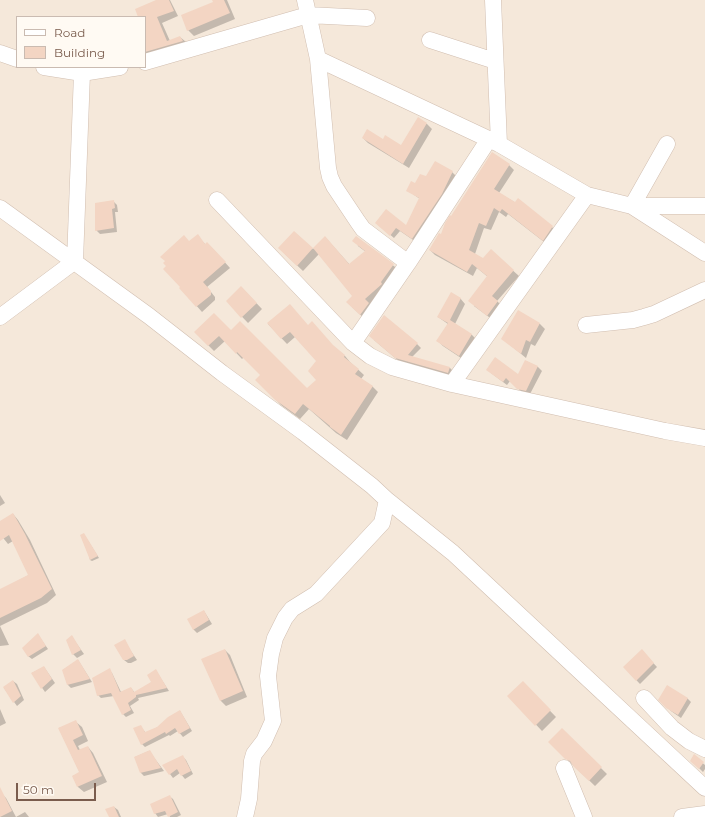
<!DOCTYPE html>
<style>
body{margin:0}
#map{position:relative;width:705px;height:817px;overflow:hidden;background:#fdf6ec;font-family:Montserrat,sans-serif}
canvas{display:block}
.legend{position:absolute;left:16px;top:16px;width:130px;height:52px;box-sizing:border-box;background:#fffaf3;border:1px solid #cabbb1;margin:0;padding:5px 7px;list-style:none;font-size:12px;color:#7a5c4d}
.legend li{display:flex;align-items:center;gap:8px;height:20px}
.legend b{width:20px;border:1px solid #cabbb1}
.scale{position:absolute;left:16px;top:783px;width:80px;height:18px;box-sizing:border-box;border:2px solid #7a5c4d;border-top:0;padding-left:5px;font-size:12px;line-height:14px;white-space:nowrap;color:#7a5c4d;-webkit-text-stroke:3px #fffaf3;paint-order:stroke}
</style>
<div id="map">
<canvas width="705" height="817"></canvas>
<ul class="legend">
<li><b style="height:5px;background:#fff"></b>Road</li>
<li><b style="height:11px;background:#f3d5c3"></b>Building</li>
</ul>
<div class="scale">50 m</div>
</div>
<script>
const g = document.querySelector('canvas').getContext('2d');
g.lineJoin = 'round';
function paint(path, color) { g.fillStyle = color; g.fill(path, 'evenodd'); }
const toPath = rows => new Path2D(rows.map(r => 'M' + r).join(''));
function stroke(path, color, width, dash) { g.strokeStyle = color; g.lineWidth = width; g.lineCap = dash ? 'butt' : 'round'; g.setLineDash(dash || []); g.stroke(path); }
paint(toPath([
 [0,0,705,0,705,817,0,817],
 [17,17,145,17,145,67,17,67]
]), '#f5e8da');
paint(toPath([
 [159,0,170,0,178,16,162,23,170,41,180,37,186,42,145,60,145,17,139,17],
 [213,0,227,0,235,19,194,36,188,30,214,3],
 [418,119,427,124,432,129,409,168,368,143,363,138,383,140,402,146],
 [509,165,514,170,499,193,516,203,518,200,558,232,548,245,508,214,506,217,499,212,491,230,484,228,475,254,483,259,491,251,519,276,497,301,503,307,493,320,474,306,488,277,477,268,473,276,435,255,430,250,442,235],
 [452,172,456,176,416,242,400,231,394,238,380,226,406,227,420,199,407,190,426,178],
 [113,201,117,205,118,212,115,212,117,232,100,234,96,230],
 [294,232,313,249,325,237,350,265,366,252,358,246,356,237,399,270,387,289,370,304,374,309,366,320,352,307,353,296,319,254,303,271,285,254],
 [202,241,206,245,212,248,230,268,207,287,215,297,215,300,202,312,181,288,189,242],
 [241,287,262,309,248,323,227,301],
 [460,298,465,304,455,324,472,335,477,340,464,360,443,346,438,341,448,324,438,317],
 [518,312,540,324,545,329,535,346,531,344,526,358,503,339],
 [268,324,308,326,345,356,350,362,364,375,361,379,372,386,378,392,347,440,336,433,309,409,300,419,281,405,257,380,261,375,244,357,242,359,225,341,214,351,195,332,231,332,307,390,317,380,318,361,295,337,287,344],
 [374,340,417,344,421,348,412,357,450,368,453,371,452,376,400,362],
 [526,361,538,367,542,371,530,394,522,392,510,381,507,385,491,373,518,376],
 [0,495,5,503,0,506],
 [13,514,18,520,30,540,56,595,47,603,0,626,9,645,0,646,0,590,29,575,13,541,8,544,0,534,0,522],
 [85,536,99,558,92,561,90,560],
 [204,611,212,624,197,633,193,629],
 [38,635,48,649,32,659,28,656],
 [72,637,84,654,77,658,73,654,67,640],
 [124,641,137,660,131,663,128,663,124,660],
 [225,650,230,655,247,697,226,706,220,700],
 [642,651,657,667,640,684,624,667],
 [78,660,92,682,71,688,68,685,63,670],
 [44,667,55,683,45,692,32,673],
 [109,670,112,673,121,692,131,688,135,693,152,682,156,671,169,691,138,698,139,700,130,706,134,713,126,717,123,714,114,696,101,698,98,695],
 [13,681,17,684,24,700,17,706,4,688],
 [523,683,556,717,542,731,509,696],
 [687,698,691,702,681,718,671,711,660,699],
 [0,709,6,723,0,726],
 [180,711,192,731,183,737,178,731,170,736,169,735,145,747,142,744,140,726,146,733,158,727],
 [76,722,82,727,88,741,78,746,80,750,88,747,93,753,107,782,84,792,78,787,73,776,80,773,59,728],
 [562,730,607,774,595,786,549,742],
 [149,751,164,771,144,776,141,773,135,757],
 [694,756,705,765,705,769,703,772,691,760],
 [183,757,186,760,193,774,185,779,180,773,173,778,164,766],
 [3,795,6,798,16,817,25,812,29,817,0,817,0,797],
 [169,796,173,799,181,815,177,817,170,817,168,814,158,817,155,813],
 [114,807,118,810,121,817,110,817]
]), '#0003');
paint(toPath([
 [156,0,169,0,174,11,157,17,167,41,180,36,183,41,145,52,145,17,138,17,135,9],
 [212,0,224,0,230,13,187,31,181,15,213,2],
 [418,117,427,123,403,164,362,138,367,129,383,139,385,135,401,145],
 [492,152,510,164,494,189,515,202,518,198,553,226,543,241,502,209,500,212,494,208,486,226,479,223,469,250,483,258,491,249,514,270,492,296,498,301,487,316,468,301,487,276,472,264,467,272,429,250,439,233,441,234,445,223,450,215,451,216],
 [435,161,453,171,442,194,412,239,396,228,390,236,375,223,386,209,406,225,419,198,406,191,411,181,415,183,420,174,426,176],
 [114,200,115,208,112,209,114,228,95,231,95,203],
 [294,231,313,248,297,266,278,248],
 [198,234,205,244,207,242,226,262,203,282,211,291,211,295,196,307,179,288,180,287,163,269,166,266,163,263,165,261,160,257,184,235,189,241],
 [325,236,349,264,365,251,352,241,356,236,394,264,381,282,382,284,365,299,369,303,360,315,346,302,352,296,313,248],
 [241,286,257,303,241,318,226,301],
 [451,292,461,298,450,320,472,334,459,356,436,341,448,323,437,317],
 [290,304,308,325,312,321,333,345,345,355,344,357,359,369,355,374,373,386,341,435,330,427,330,426,303,404,295,414,274,399,255,380,260,375,237,352,236,354,219,336,208,346,194,332,214,313,231,330,240,321,307,388,316,380,308,371,316,361,290,332,281,339,267,323],
 [518,310,540,323,530,342,526,340,521,354,501,339],
 [384,315,418,343,408,355,450,367,448,373,395,358,369,336],
 [495,357,518,374,525,360,538,366,526,391,517,389,506,378,503,382,486,370],
 [13,513,25,534,52,589,41,598,0,618,0,589,28,575,9,535,0,541,0,521],
 [84,533,98,556,90,560,80,535],
 [204,610,209,620,193,630,187,619],
 [38,633,46,646,28,657,22,648],
 [72,635,81,650,72,655,66,640],
 [125,639,134,656,127,660,123,660,114,645],
 [225,649,243,691,220,701,201,659],
 [642,649,654,663,636,681,623,667],
 [78,659,90,679,67,685,62,670],
 [44,666,52,679,41,689,31,673],
 [110,668,120,692,131,687,134,692,151,682,147,675,156,669,167,688,136,695,136,697,128,703,131,710,122,715,111,693,97,696,92,678],
 [13,680,21,696,13,703,3,687],
 [523,681,551,710,535,726,507,696],
 [667,685,688,698,678,715,666,708,658,700],
 [180,710,190,728,179,734,175,728,166,734,165,732,141,745,133,728,141,725,145,732,157,727,168,717],
 [76,720,83,735,73,740,78,750,88,746,102,776,77,787,72,776,79,772,58,728],
 [562,728,602,767,589,781,574,767,570,761,565,759,548,742],
 [150,750,161,768,140,773,134,757],
 [694,754,704,762,699,769,690,761],
 [183,755,191,771,181,776,177,769,169,775,162,765],
 [0,787,12,811,0,817],
 [170,795,178,812,168,817,165,811,154,814,150,804],
 [114,806,119,817,109,817,105,809]
]), '#f3d5c3');
const minor = toPath([
 [305,0,318,59,328,168,330,177,334,186,358,222,363,229,408,263],
 [493,0,499,144],
 [430,40,495,61],
 [0,53,17,59],
 [318,59,499,144,587,195,632,206,705,253],
 [145,62,308,15,367,18],
 [44,67,82,73,120,67],
 [667,144,632,206,705,206],
 [217,200,353,343,370,356,392,367,452,384,665,431,705,438],
 [0,208,149,316,222,373,303,432,372,486,387,500,453,553,705,788],
 [0,317,75,261,82,73],
 [586,325,633,320,644,317,654,314,705,290],
 [353,343,408,263,489,139],
 [452,384,587,195],
 [644,698,672,728,689,741,705,749],
 [564,768,584,817],
 [245,817,249,799,252,761,254,754,264,741,273,721,268,676,271,654,275,638,285,618,292,609,316,594,382,523,387,500],
 [682,817,705,814]
]);
stroke(minor, '#d1beb0', 17);
stroke(minor, '#fff', 16);
</script>
